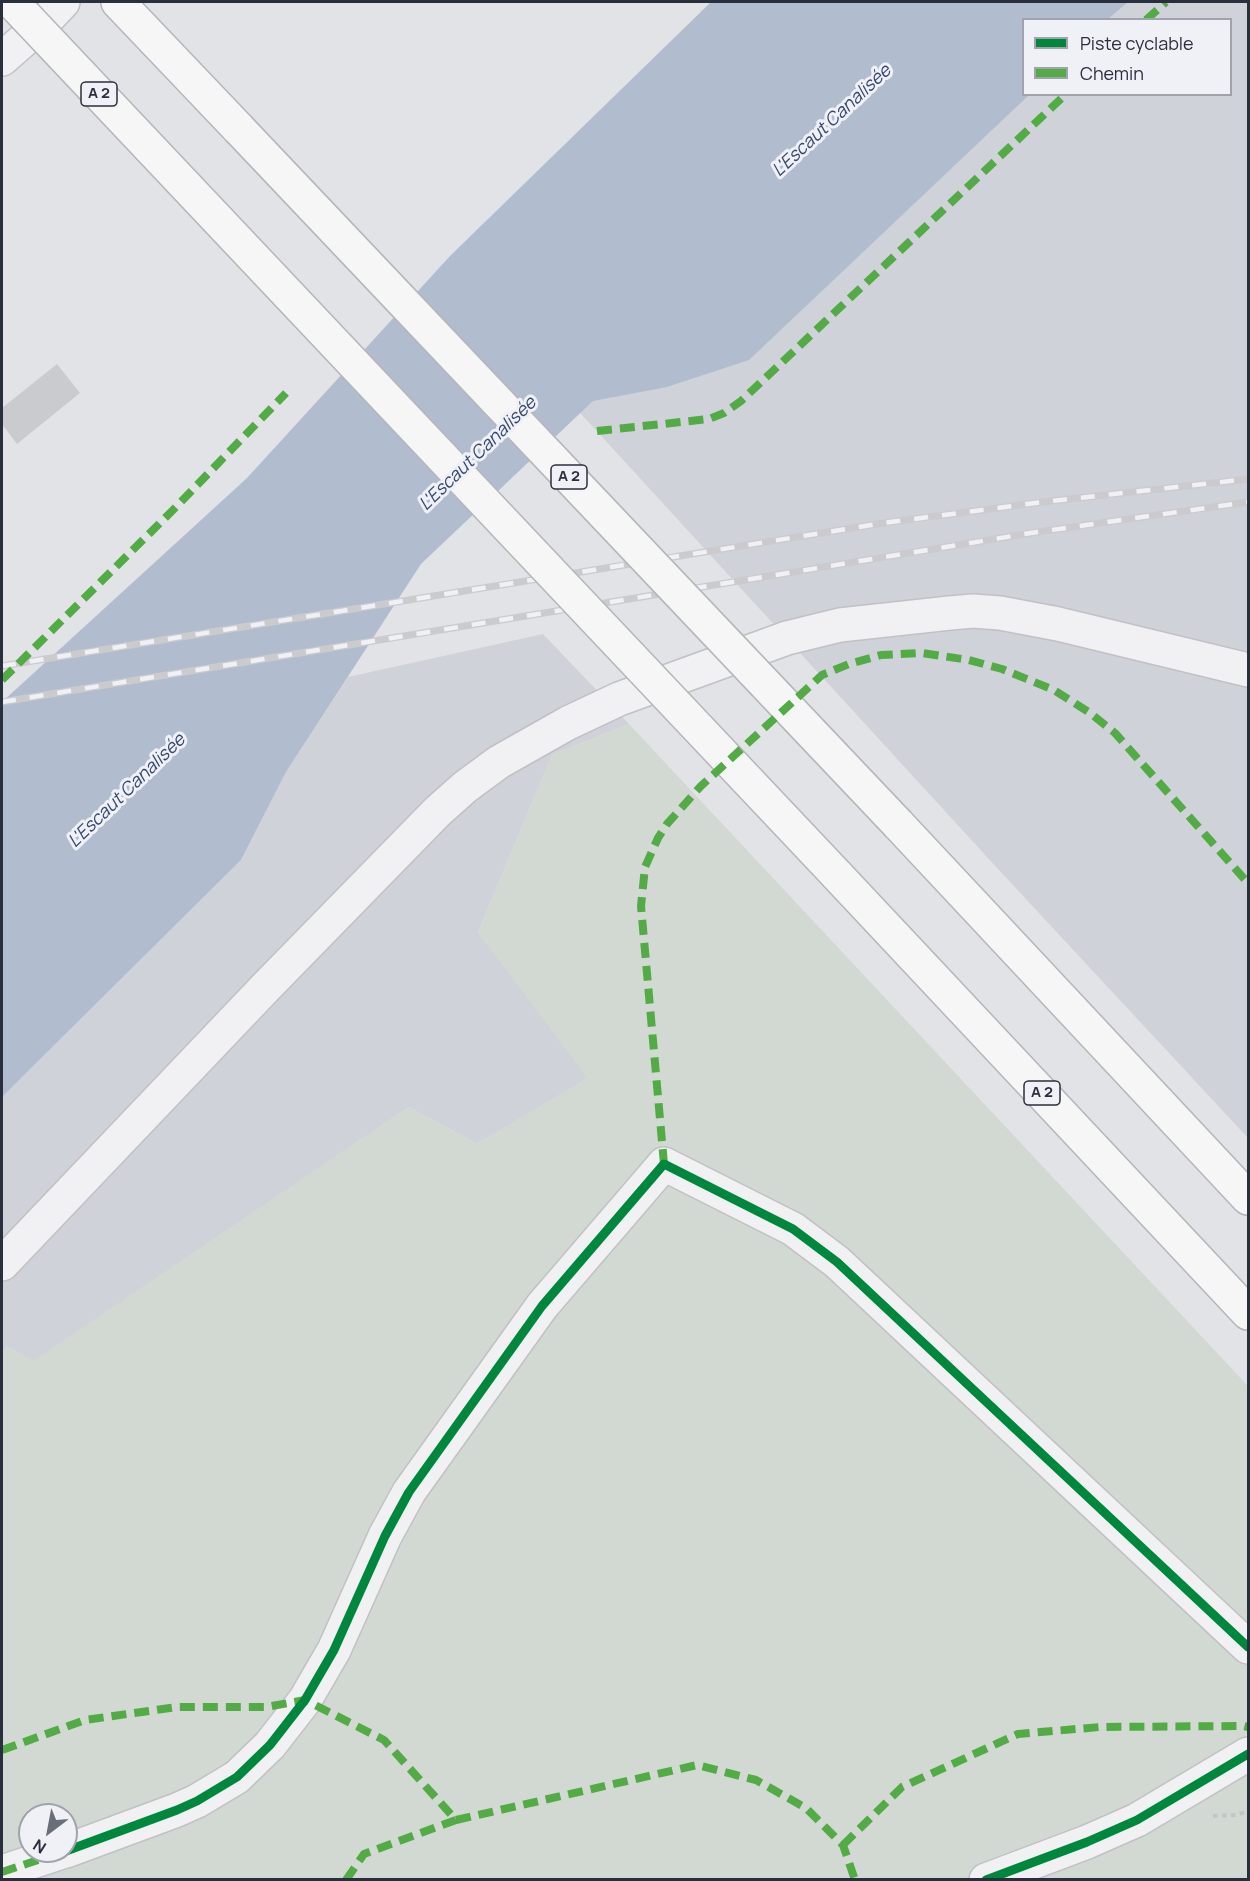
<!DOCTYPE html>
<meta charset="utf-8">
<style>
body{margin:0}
#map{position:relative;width:1250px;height:1881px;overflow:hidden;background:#e2e3e6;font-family:Manrope,sans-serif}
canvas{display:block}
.frame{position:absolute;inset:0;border:3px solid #2a2f3e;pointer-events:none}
.legend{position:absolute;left:1022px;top:18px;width:210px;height:78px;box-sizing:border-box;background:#f0f1f6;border:2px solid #a1a3ac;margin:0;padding:8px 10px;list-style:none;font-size:18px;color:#2a2f3e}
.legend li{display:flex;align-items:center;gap:12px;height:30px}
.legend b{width:30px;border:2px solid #a1a3ac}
.north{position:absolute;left:18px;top:1803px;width:60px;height:60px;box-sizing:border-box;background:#f0f1f6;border:2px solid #a1a3ac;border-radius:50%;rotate:212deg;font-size:16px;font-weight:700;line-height:24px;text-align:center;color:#2a2f3e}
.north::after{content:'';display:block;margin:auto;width:21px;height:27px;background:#6a6e79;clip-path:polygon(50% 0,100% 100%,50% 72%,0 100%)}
</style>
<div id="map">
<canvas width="1250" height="1881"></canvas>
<div class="frame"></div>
<ul class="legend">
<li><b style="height:8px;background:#00873e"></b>Piste cyclable</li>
<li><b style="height:8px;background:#53ab46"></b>Chemin</li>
</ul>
<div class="north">N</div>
</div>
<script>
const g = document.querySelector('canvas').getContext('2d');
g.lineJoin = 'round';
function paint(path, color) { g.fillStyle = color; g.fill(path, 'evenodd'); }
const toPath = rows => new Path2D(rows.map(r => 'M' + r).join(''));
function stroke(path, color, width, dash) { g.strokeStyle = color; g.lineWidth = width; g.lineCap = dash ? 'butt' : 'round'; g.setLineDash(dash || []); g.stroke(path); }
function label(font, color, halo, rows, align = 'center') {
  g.font = font + ' Manrope,sans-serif'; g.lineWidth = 6; g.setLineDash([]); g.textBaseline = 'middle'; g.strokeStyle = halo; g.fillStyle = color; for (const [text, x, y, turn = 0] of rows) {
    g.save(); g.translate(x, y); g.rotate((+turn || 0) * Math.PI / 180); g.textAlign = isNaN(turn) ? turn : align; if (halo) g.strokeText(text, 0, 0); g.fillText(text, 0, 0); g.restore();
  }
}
paint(toPath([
 [774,2,1248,2,1248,1138,998,869,516,343],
 [1024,20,1230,20,1230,94,1024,94],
 [543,634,629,724,552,755,478,932,588,1078,477,1144,409,1107,33,1362,8,1347,2,1351,2,1097,241,860,286,772,348,677]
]), '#d0d2d9');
paint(toPath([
 [629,724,1248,1386,1248,1879,2,1879,2,1351,8,1347,33,1361,409,1107,477,1144,587,1078,478,932,552,755],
 [30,1815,66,1815,66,1851,30,1851]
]), '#d2d9d2');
paint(toPath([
 [711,2,1128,2,1108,19,1024,20,1024,94,1029,95,749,360,667,387,593,401,421,564,286,772,241,860,2,1097,2,702,247,478,450,256]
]), '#b2bccf');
paint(toPath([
 [57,364,80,393,17,444,2,424,2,408]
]), '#cacbce');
const minor = toPath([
 [2,59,42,24,63,2],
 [2,1264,265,988,437,812,465,787,499,762,568,723,619,699,787,638,840,625,950,613,973,611,1000,613,1058,624,1248,670],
 [66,1851,177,1810,197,1801,237,1777,270,1745,305,1700,334,1650,385,1536,409,1492,542,1306,664,1164,793,1229,837,1262,1248,1647],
 [2,1872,65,1851],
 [986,1880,1087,1842,1137,1820,1248,1754]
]);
const highway = toPath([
 [118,2,239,129],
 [898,824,1248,1198],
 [836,874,1248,1313]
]);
stroke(minor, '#c0c1c4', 36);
stroke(highway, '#b5b6bb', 36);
stroke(toPath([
 [1213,1816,1236,1815,1248,1811]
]), '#c4c4c9', 4, [4.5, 4.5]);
stroke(minor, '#f1f1f4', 33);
stroke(highway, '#f6f6f6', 33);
const rail = toPath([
 [2,666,883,523,1043,502,1248,479],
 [2,702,1037,532,1248,502]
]);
stroke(rail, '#cbcbce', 7);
stroke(rail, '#f0f1f6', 4.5, [14]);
const highwayBridge = toPath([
 [12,2,836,874],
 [239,129,898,824]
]);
stroke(highwayBridge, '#b5b6bb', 36, []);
stroke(highwayBridge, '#f6f6f6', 33);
stroke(toPath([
 [1146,20,1166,2],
 [597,431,709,419,724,413,741,401,1066,94],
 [2,680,172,511,286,393],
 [664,1164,641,906,645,867,658,838,667,824,701,786,822,675,849,664,881,655,922,653,969,660,1002,669,1054,690,1090,713,1115,733,1248,883],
 [2,1750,85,1720,177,1707,266,1707,305,1700,384,1740,456,1820,697,1765,756,1780,806,1808,843,1845,855,1880],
 [843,1845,902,1787,1018,1734,1100,1727,1244,1726,1248,1727],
 [2,1872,65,1851],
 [346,1880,364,1854,456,1820]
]), '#53ab46', 8, [15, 8]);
stroke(toPath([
 [66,1851,177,1810,197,1801,237,1777,270,1745,305,1700,334,1650,385,1536,409,1492,542,1306,664,1164,793,1229,837,1262,1248,1647],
 [986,1880,1087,1842,1137,1820,1248,1754]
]), '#00873e', 9);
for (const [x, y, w] of [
 [99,94,36],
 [569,477,36],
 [1042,1093,36]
]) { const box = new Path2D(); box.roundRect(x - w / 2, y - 12, w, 24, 4.5); g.fillStyle = '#f0f1f6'; g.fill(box); stroke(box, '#2a2f3e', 1.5); }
label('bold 15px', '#2a2f3e', null, [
 ["A 2",99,94],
 ["A 2",569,477],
 ["A 2",1042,1093]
]);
label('italic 18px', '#37486f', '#f0f1f6', [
 ["L'Escaut Canalisée",832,121,-43],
 ["L'Escaut Canalisée",478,454,-44],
 ["L'Escaut Canalisée",127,791,-44]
]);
</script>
